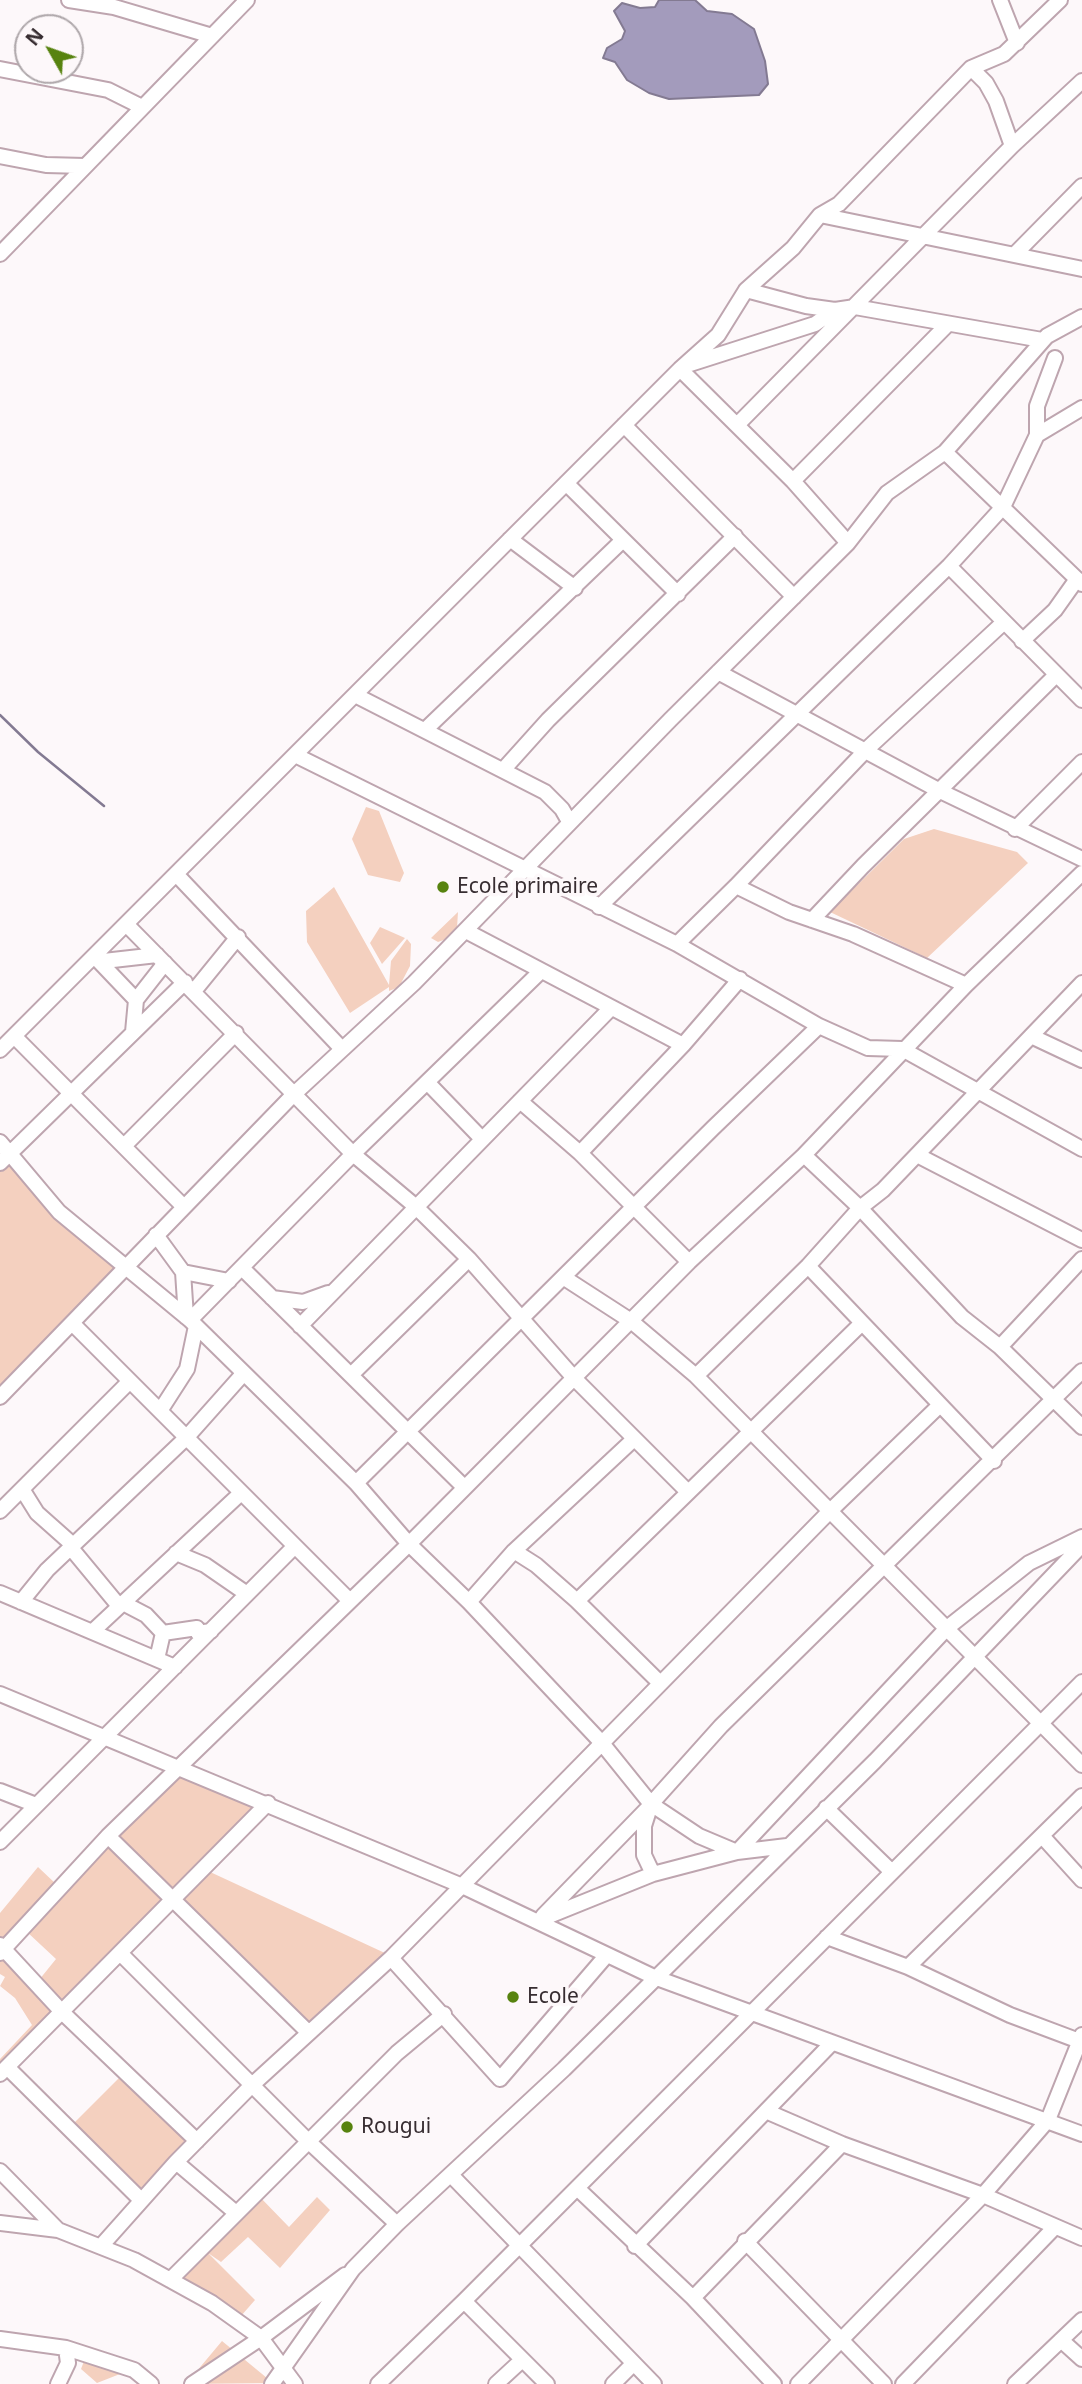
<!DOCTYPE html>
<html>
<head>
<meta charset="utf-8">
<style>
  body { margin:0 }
  #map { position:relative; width:1082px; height:2384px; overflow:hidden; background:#fdf8fa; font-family:"Noto Sans",sans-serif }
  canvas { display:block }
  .north { position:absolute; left:14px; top:14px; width:70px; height:70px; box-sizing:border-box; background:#fdf8fa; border:2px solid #aea7aa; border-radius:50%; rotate:310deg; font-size:19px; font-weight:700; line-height:28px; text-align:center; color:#372d31 }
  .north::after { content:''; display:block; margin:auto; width:24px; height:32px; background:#57830f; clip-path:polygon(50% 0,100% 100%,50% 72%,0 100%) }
</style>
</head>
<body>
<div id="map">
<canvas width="1082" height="2384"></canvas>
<div class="north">N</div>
</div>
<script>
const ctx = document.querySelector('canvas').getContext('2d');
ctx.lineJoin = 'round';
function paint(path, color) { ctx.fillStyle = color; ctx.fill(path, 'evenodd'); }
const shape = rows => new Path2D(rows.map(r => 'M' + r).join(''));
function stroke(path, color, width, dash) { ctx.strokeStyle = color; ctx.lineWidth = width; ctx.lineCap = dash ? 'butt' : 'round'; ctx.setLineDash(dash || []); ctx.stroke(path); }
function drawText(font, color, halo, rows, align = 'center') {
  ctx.font = font + ' "Noto Sans",sans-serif'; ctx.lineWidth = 7; ctx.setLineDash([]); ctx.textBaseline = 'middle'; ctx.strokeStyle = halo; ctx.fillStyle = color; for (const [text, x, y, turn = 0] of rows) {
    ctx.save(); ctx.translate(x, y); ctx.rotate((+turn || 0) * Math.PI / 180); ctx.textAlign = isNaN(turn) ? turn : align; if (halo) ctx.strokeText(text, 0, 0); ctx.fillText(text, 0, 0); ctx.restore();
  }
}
paint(shape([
  [366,807,379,811,404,873,400,882,368,875,352,839],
  [934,829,1017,852,1028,863,927,958,830,912,904,839],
  [334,887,389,985,391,961,407,939,411,944,410,966,399,987,389,991,389,987,350,1013,307,942,306,911],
  [458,912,457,928,449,938,438,942,431,938],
  [380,927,405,938,382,964,370,943],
  [10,1158,121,1266,0,1391,0,1168],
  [180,1776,260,1805,171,1896,114,1837],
  [108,1844,163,1902,61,2005,39,1980,56,1959,26,1931],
  [38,1867,56,1884,4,1944,0,1939,0,1913],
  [208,1871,387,1954,307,2026,178,1903],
  [4,1952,60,2013,0,2070,0,2059,32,2025,15,1998,0,1986,5,1977,0,1974,0,1956],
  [122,2075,191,2140,140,2195,71,2126],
  [257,2194,289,2227,317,2197,330,2210,280,2268,248,2237,221,2262,208,2253,255,2300,241,2316,172,2280],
  [222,2341,273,2383,186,2384],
  [86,2356,114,2365,120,2374,97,2383,81,2369]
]), '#f4d0bf');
const water = shape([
  [659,0,695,0,707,11,732,14,754,29,765,61,768,84,759,95,669,99,649,93,627,80,615,62,603,58,607,48,622,39,625,31,614,11,622,3,640,8,655,7,659,0]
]);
paint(water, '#a39bbc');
stroke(water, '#837a92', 2);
stroke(shape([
  [0,715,38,752,104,806]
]), '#837a92', 2.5);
const minor = shape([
  [69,0,114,7,212,36],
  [1000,0,1017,43],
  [971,68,986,83,996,101,1012,146],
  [0,69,108,90,142,107],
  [0,156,46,165,85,166],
  [820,215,1082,269],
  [0,254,247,0],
  [1015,254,1082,186],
  [746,290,806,306,835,310,855,307,1042,340],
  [690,364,815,324,835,310],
  [680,369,793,481,848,543],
  [624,425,794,597],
  [737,425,1012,146,1082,81],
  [1037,435,1082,408],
  [945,452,1082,584],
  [793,481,947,325],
  [566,483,678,594],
  [510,539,575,588],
  [949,566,1082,700],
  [1022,641,1055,610,1077,579],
  [718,672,940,791,1082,859],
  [355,695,545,792,562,809,570,823],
  [426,729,623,540],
  [295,755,677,944,819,1026,868,1048,902,1049,1082,1149],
  [503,770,548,720,735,536],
  [1015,829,1082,762],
  [176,874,342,1049],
  [736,886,789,912,853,934,966,985],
  [599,907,949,566,1003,507,1037,435,1037,406,1055,358],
  [812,920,863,866,1056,675],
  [126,924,353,1154,415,1206,469,1259,574,1378,688,1492],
  [466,931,683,1045],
  [677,944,736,886,867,749,1003,623],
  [94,956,104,961,157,955],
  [95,957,136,1000],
  [194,991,238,937],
  [133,1032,136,1000,165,963],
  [14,1036,184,1207],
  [1031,1036,1082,1060],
  [0,1050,680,369,718,335,746,290,793,248,820,215,839,204,971,68,1004,54,1060,0],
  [427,1082,482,1139],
  [520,1101,580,1153,689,1262],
  [0,1142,59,1212,190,1320,356,1483,409,1544,469,1602,601,1742,651,1804,699,1836,737,1852,947,1628,1029,1563,1082,1537],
  [124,1146,236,1033],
  [580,1153,683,1045,740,979],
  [804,1155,860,1208,962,1317,1000,1347,1082,1427],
  [917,1155,1082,1240],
  [0,1163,185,982],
  [156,1235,183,1272,186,1317],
  [808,1266,994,1461],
  [242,1268,464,1487],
  [183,1272,229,1281],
  [563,1277,631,1321,696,1376,1082,1765],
  [272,1298,303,1302,328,1293],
  [190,1320,353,1154,541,971],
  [73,1324,350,1601],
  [300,1326,611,1008],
  [1000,1347,1082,1259],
  [351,1375,469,1259],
  [696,1376,808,1266,860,1208,883,1190,1082,983],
  [0,1397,293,1095,414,983,670,720,848,543,887,493,945,452,1047,336,1082,317],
  [160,1411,187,1369,196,1326],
  [356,1483,713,1128,819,1026],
  [22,1489,37,1513,73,1545],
  [0,1511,130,1381],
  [71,1548,119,1606],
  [514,1551,536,1565,577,1601,660,1683],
  [176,1553,205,1565,247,1594],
  [0,1593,175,1667],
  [577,1601,862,1323],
  [21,1602,47,1570,186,1438,243,1374],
  [469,1602,514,1551,634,1439],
  [123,1603,146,1615,163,1633,157,1659],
  [93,1631,241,1493],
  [163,1633,197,1628,198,1633,211,1631],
  [0,1694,460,1885,654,1977,1082,2134],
  [0,1791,36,1805],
  [826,1808,892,1872],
  [108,1836,308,2032],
  [1043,1837,1082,1880],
  [0,1842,295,1546],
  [653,1874,737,1852,787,1846],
  [543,1916,648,1808],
  [539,1920,653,1874,644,1855,644,1826,651,1804,721,1726,1082,1371],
  [827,1937,908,1967,1010,2015,1082,2042],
  [0,1945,63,2013,197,2141],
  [0,1953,108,1836,409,1544,689,1262,804,1155,966,985,1082,873],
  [120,1953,309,2142,397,2224],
  [391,1958,500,2079,606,1956],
  [908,1967,1082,1796],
  [7,2067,141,2200],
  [0,2074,268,1803],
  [768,2112,842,2144,983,2195,1082,2238],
  [176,2162,236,2213],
  [0,2171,58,2230],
  [451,2175,654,2384],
  [577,2188,693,2298,774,2384],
  [0,2223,58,2230,134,2260,212,2303,261,2338,295,2384],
  [745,2241,884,2384],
  [102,2245,176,2162,252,2085,391,1958,829,1512,940,1405],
  [635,2246,831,2044],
  [170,2280,397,2053,444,2014],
  [693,2298,842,2144],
  [464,2301,547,2384],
  [0,2339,66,2348,134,2370,151,2384],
  [1061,2340,1082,2359],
  [58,2384,68,2363,66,2348],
  [192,2384,261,2338,345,2275],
  [272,2384,353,2269,397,2224,564,2069,875,1761,1082,1545],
  [378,2384,464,2301,1082,1682],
  [496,2384,522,2360],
  [613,2384,632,2365],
  [798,2384,983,2195,1048,2120,1082,2035],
  [903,2384,1055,2227],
  [1015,2384,1082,2320]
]);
stroke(minor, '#bea5af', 18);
stroke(minor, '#fff', 14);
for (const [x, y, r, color] of [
  [443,887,7,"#57830f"],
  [513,1997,7,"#57830f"],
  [347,2127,7,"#57830f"]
]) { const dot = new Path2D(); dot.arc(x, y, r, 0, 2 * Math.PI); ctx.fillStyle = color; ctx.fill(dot); stroke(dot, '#fdf8fa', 2.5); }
drawText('21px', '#372d31', '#fdf8fa', [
  ["Ecole primaire",457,887],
  ["Ecole",527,1997],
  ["Rougui",361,2127]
], 'left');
</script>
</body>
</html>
